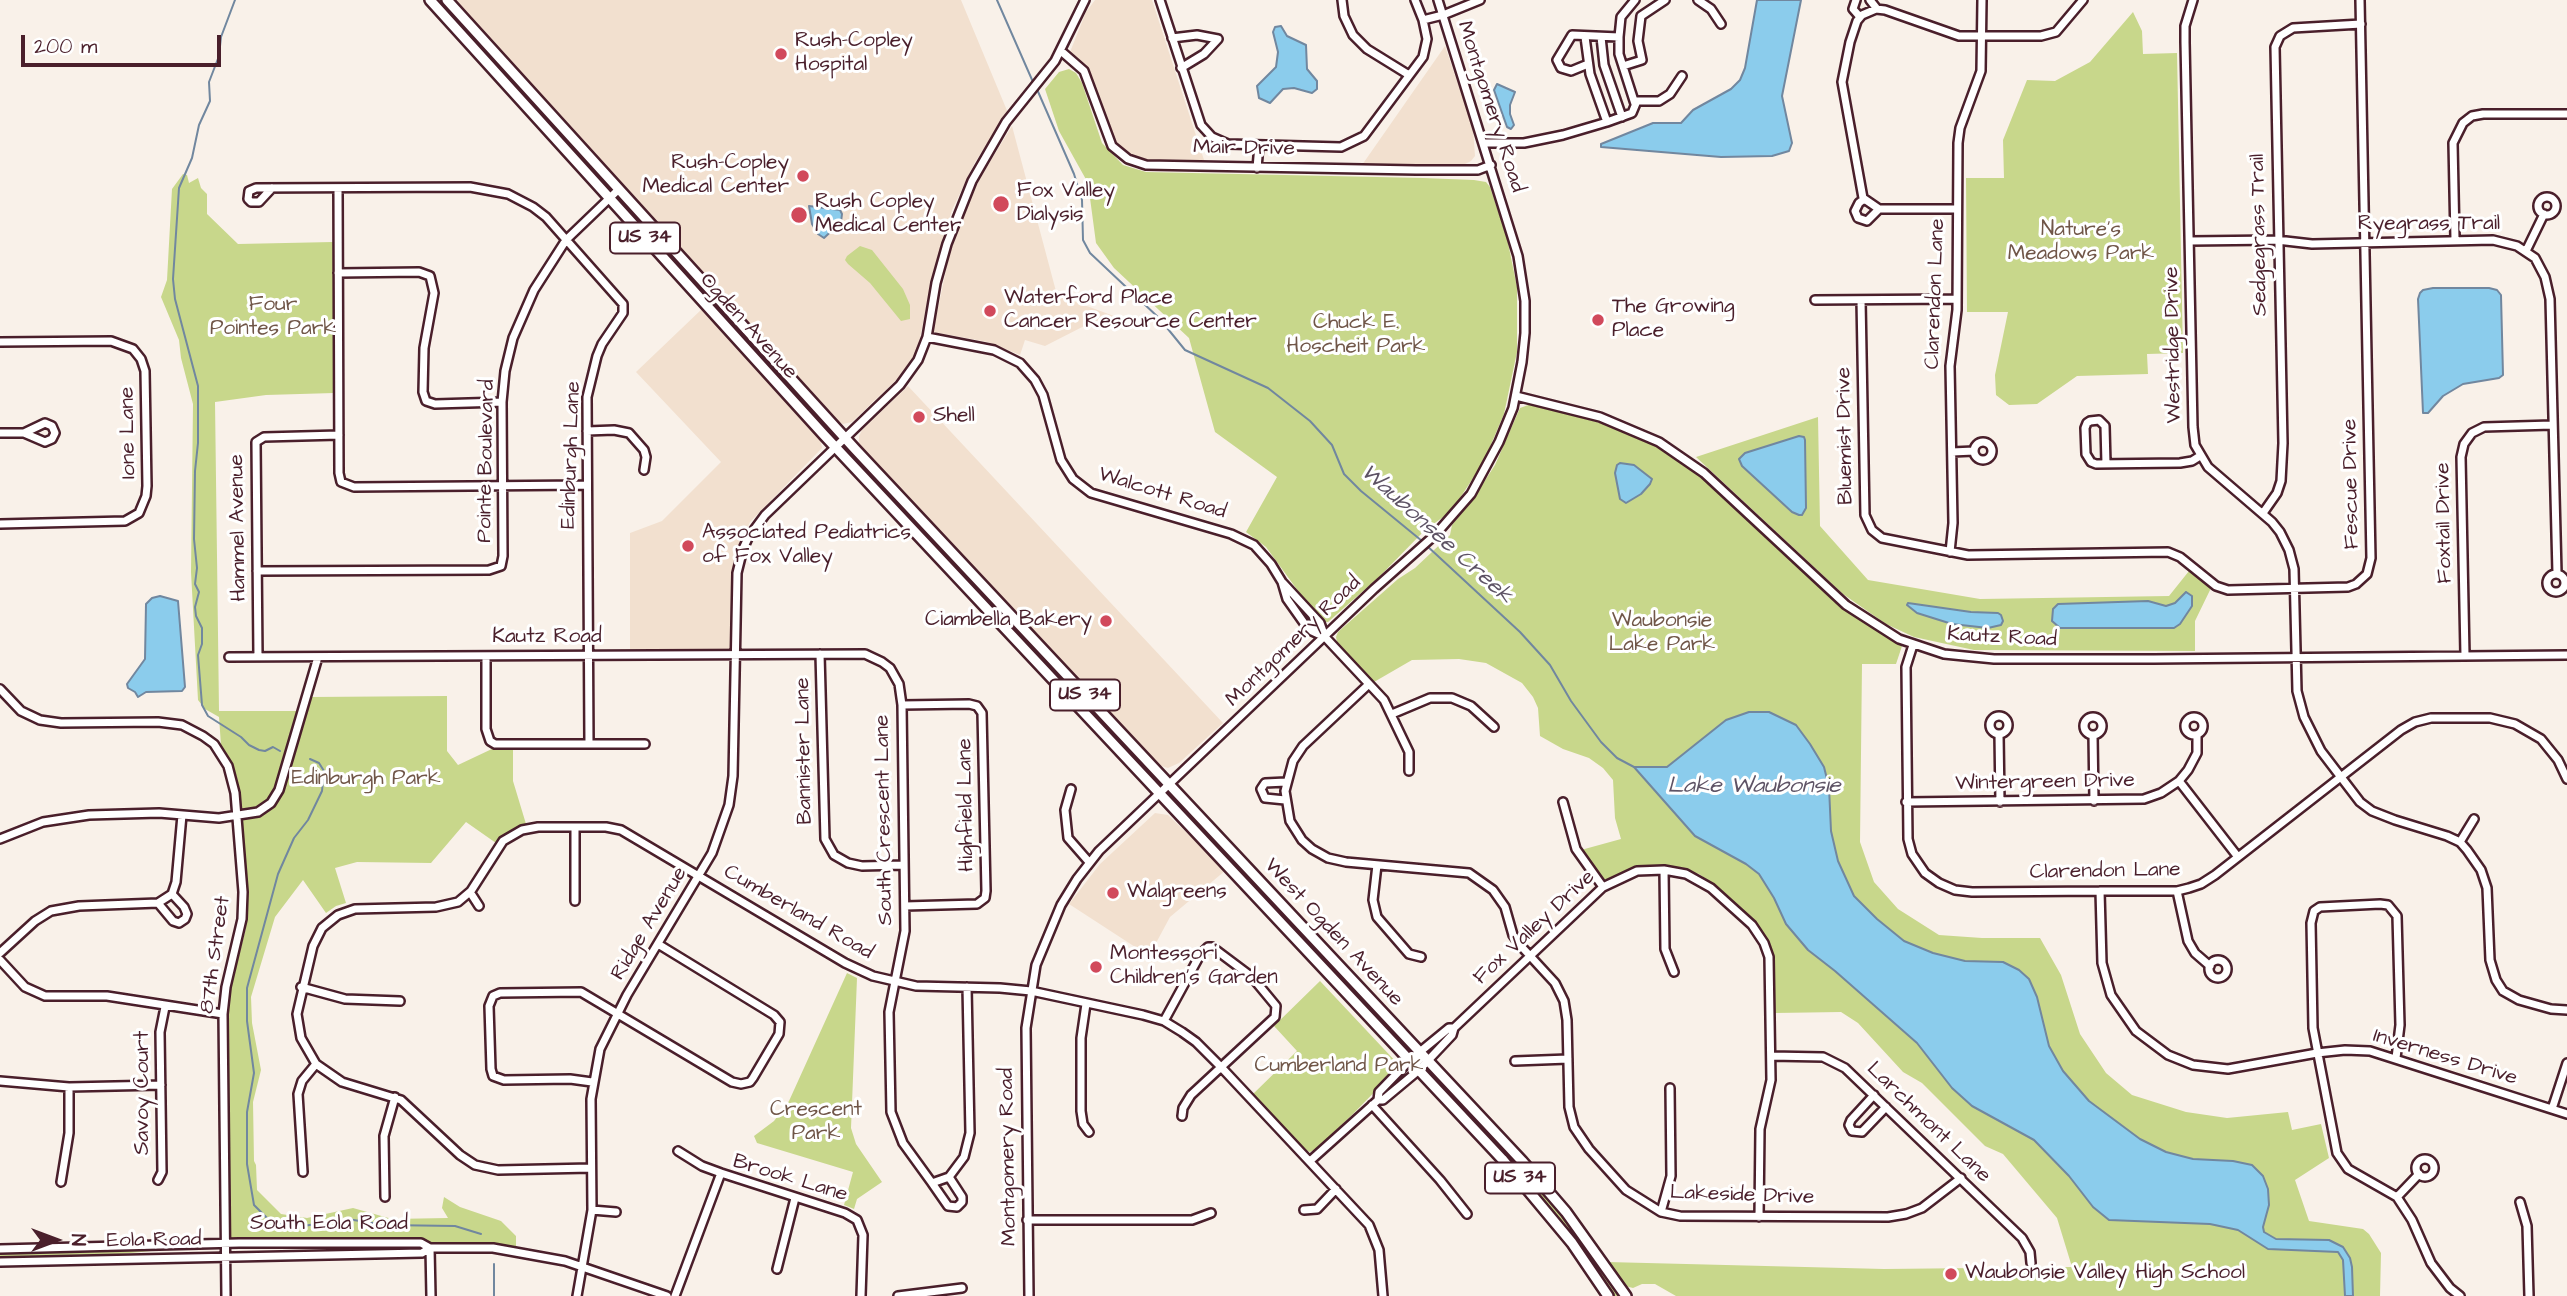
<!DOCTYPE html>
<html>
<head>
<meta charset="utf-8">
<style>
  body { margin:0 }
  #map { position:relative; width:2567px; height:1296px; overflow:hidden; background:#f9f1e9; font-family:"Architects Daughter",sans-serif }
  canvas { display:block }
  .north { position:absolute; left:21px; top:1205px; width:70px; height:70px; -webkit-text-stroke:5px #fff; paint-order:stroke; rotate:90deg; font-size:19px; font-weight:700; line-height:28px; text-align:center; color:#4a1f2b }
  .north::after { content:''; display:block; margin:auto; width:24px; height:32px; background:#4a1f2b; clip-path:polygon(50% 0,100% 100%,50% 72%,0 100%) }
  .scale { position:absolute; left:21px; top:35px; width:200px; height:32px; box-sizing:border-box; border:4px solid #4a1f2b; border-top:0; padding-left:9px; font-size:21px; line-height:24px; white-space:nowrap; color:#4a1f2b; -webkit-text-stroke:5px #fff; paint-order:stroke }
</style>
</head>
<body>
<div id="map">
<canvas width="2567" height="1296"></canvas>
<div class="north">N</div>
<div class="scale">200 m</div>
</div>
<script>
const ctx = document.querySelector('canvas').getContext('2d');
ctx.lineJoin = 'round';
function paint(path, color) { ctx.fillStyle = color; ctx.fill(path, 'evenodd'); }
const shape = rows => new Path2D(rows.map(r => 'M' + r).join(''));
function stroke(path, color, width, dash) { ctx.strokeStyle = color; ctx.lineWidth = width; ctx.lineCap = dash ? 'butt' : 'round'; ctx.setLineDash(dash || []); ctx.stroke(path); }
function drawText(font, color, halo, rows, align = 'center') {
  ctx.font = font + ' "Architects Daughter",sans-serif'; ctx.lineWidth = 6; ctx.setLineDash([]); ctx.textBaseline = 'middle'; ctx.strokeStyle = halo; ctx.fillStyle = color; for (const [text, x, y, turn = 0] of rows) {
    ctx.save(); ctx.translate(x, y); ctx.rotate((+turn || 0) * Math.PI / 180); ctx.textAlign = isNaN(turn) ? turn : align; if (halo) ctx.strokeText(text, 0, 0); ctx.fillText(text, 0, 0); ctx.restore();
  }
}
paint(shape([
  [453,0,961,0,1008,113,975,162,952,210,932,277,918,348,912,361,895,381,852,422,843,424,836,421,650,219,569,124,527,82],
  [1095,0,1152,0,1205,163,1150,163,1130,157,1109,139,1097,96,1090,81,1068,57,1086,12],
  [1445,46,1473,128,1475,156,1471,161,1461,166,1362,165],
  [1012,126,1057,295,1122,319,1094,321,1045,346,1025,340,1020,355,988,342,933,332,949,256,961,218,980,178],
  [703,308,820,437,822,448,750,522,737,551,732,579,731,650,630,649,630,533,662,521,721,462,636,372],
  [908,386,1223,723,1179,763,1168,768,1158,765,1150,757,859,448,859,436,862,430],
  [1155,813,1168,815,1226,870,1170,917,1149,956,1069,904,1100,864]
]), '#f2e0cf');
paint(shape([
  [2133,12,2142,31,2143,54,2177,53,2183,353,2147,354,2148,374,2077,376,2037,404,2009,405,1996,395,1995,375,2008,312,1967,312,1966,178,2004,178,2003,140,2027,80,2055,81,2090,62],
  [1069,69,1076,73,1082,83,1102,143,1123,165,1146,172,1423,178,1474,180,1486,182,1490,187,1507,238,1517,287,1517,352,1504,414,1483,463,1458,501,1446,515,1425,530,1379,577,1328,622,1324,622,1304,599,1266,547,1246,532,1277,477,1215,432,1189,338,1114,268,1096,243,1088,183,1059,131,1045,89,1059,72],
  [183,174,187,175,189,183,198,178,201,188,207,194,207,214,238,244,333,242,334,393,266,395,215,402,219,711,307,711,311,697,447,696,447,751,458,765,494,748,513,750,513,781,526,824,509,832,496,843,466,822,431,863,357,862,335,868,346,903,336,906,326,913,303,880,275,917,251,997,252,1023,261,1070,253,1102,254,1161,256,1165,257,1190,281,1214,307,1218,353,1208,392,1219,448,1218,442,1208,444,1197,460,1207,501,1221,516,1236,516,1246,231,1242,227,1012,232,983,246,928,248,892,237,777,221,745,219,717,205,709,198,700,191,572,193,404,181,358,179,340,161,297,167,280,172,189],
  [860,246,872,250,903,289,910,305,910,319,901,321,870,283,848,264,845,260,847,256],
  [665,253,717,306,799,396,753,351],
  [1531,404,1615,427,1647,441,1677,458,1715,488,1841,607,1902,646,1896,664,1862,664,1860,842,1874,882,1898,909,1939,935,1982,938,2040,938,2061,975,2080,1034,2106,1073,2132,1095,2186,1112,2227,1118,2288,1112,2292,1130,2321,1124,2329,1158,2295,1180,2309,1221,2363,1229,2369,1234,2381,1253,2380,1296,1676,1296,1655,1284,1642,1284,1633,1288,1625,1286,1607,1262,1884,1269,2072,1267,2057,1218,2003,1154,1985,1146,1922,1083,1903,1072,1858,1023,1841,1012,1775,1013,1775,966,1771,947,1761,929,1721,890,1699,874,1663,865,1636,866,1608,879,1602,879,1581,850,1621,839,1615,818,1613,780,1603,768,1589,758,1563,749,1540,736,1538,708,1533,697,1522,683,1486,663,1459,659,1412,660,1374,682,1337,642,1336,637,1338,632,1398,579,1415,568,1450,535,1452,525,1475,496,1495,465,1520,408],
  [1818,417,1820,526,1868,580,1980,599,2169,596,2189,571,2211,588,2195,621,2195,651,1974,650,1914,637,1886,624,1843,594,1696,457],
  [1002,612,1064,679,1062,682,998,616],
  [1262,891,1276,905,1346,980,1344,981,1328,965,1259,893],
  [847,973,857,978,851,1128,856,1144,882,1182,857,1199,854,1209,844,1205,853,1172,757,1143,754,1136,774,1121,789,1101],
  [1320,981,1398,1064,1391,1075,1353,1114,1316,1149,1310,1152,1305,1150,1252,1095,1297,1051,1274,1026],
  [1494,1138,1509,1152,1568,1223,1621,1296,1615,1296,1573,1235,1492,1140],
  [172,1249,110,1255,0,1258,0,1253]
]), '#c8d78b');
const water = shape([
  [1757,0,1801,0,1782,96,1792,143,1789,151,1772,156,1721,157,1601,147,1601,144,1653,123,1681,123,1693,110,1731,89,1740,80,1745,68,1757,0],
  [1281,26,1287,36,1306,45,1307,69,1317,81,1317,89,1312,93,1294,88,1283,89,1270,103,1259,98,1257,86,1276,67,1278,52,1273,32,1275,27,1281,26],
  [1497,84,1515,92,1510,105,1510,114,1514,125,1511,129,1507,127,1494,90,1497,84],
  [809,206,840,210,842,214,841,222,824,238,818,234,812,224,809,206],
  [2489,288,2497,290,2501,295,2503,375,2499,378,2463,384,2443,396,2428,413,2423,413,2418,299,2420,293,2423,290,2433,288,2489,288],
  [1799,436,1804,437,1805,440,1806,508,1802,515,1799,515,1792,512,1742,466,1739,459,1745,453,1799,436],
  [1620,463,1634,465,1652,479,1650,484,1641,494,1626,503,1620,499,1615,473,1617,465,1620,463],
  [2186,592,2192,596,2192,606,2180,624,2174,628,2060,628,2052,621,2053,609,2058,604,2148,601,2166,606,2175,603,2186,592],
  [160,596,178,601,185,687,182,691,146,692,138,697,135,692,128,688,127,684,145,659,146,604,152,598,160,596],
  [1908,603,1971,612,1998,613,2001,615,2003,621,2001,625,1988,628,1952,624,1917,613,1907,605,1908,603],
  [1749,712,1769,712,1796,725,1810,744,1824,767,1829,787,1831,831,1838,861,1854,896,1877,919,1904,941,1933,953,1965,961,2003,962,2019,970,2029,979,2037,997,2049,1046,2063,1071,2089,1101,2140,1139,2166,1152,2193,1159,2233,1161,2252,1165,2263,1176,2268,1189,2269,1205,2263,1227,2264,1232,2276,1239,2329,1240,2343,1247,2350,1258,2352,1267,2353,1296,2345,1296,2343,1260,2338,1252,2268,1249,2238,1230,2210,1224,2109,1220,2093,1207,2069,1176,2034,1140,1972,1106,1952,1088,1917,1043,1835,971,1808,950,1786,924,1774,898,1759,874,1746,864,1695,836,1634,767,1667,767,1726,720,1749,712]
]);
paint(water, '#8bccec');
stroke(water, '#71879f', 2);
stroke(shape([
  [235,0,221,37,219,56,209,82,210,101,199,125,192,158,179,188,173,279,175,299,198,386,198,443,195,471,194,539,197,568,195,584,199,592,195,607,196,616,202,628,202,644,198,655,202,705,208,716,241,737,249,745,259,750,265,751,273,747,280,751],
  [997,0,1033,82],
  [1036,87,1074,174,1082,200,1083,240,1090,253,1159,318,1185,350,1268,388,1310,421,1332,445,1344,474,1361,491,1422,541],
  [1426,545,1520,632,1550,665,1571,701,1601,742,1617,758,1634,767],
  [310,759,319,763,324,771,322,791,308,820,294,838,278,874,247,988,247,1021,254,1073,247,1112,247,1164,254,1205,269,1220,291,1228,347,1219,386,1225,455,1226,481,1234],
  [494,1296,494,1264]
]), '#71879f', 2);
const minor = shape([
  [1160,0,1201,125,1212,137,1228,144,1341,147,1364,136,1423,57,1427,39,1423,20],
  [1342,0,1344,16,1353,35,1367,49,1409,75],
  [1415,0,1423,20,1443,15,1480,0],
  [1635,0,1621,17,1619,37,1619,54,1635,104],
  [1698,0,1711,9,1721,24],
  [1856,0,1853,9,1860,17],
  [1870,0,1877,9],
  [2193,0,2185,26,2185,42,2193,427,2195,445,2208,467,2272,522,2280,532,2289,550,2294,569,2297,691,2304,717,2321,751,2360,802,2372,811,2395,820,2447,836,2460,842,2467,850,2481,870,2487,888,2490,960,2496,980,2503,991,2519,1000,2551,1009,2567,1010],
  [1585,37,1590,74,1607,122],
  [1601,37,1604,65,1622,117],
  [1172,38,1197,35,1218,39,1204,54,1181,68],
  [1061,51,1084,71,1112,146,1128,159,1146,165,1416,170,1478,170,1491,165],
  [1588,64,1571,71,1561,68,1557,60,1572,35,1619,37],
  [1623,66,1642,60,1638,41,1641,16,1665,0],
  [1484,143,1524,143,1563,135,1607,122,1632,113,1637,101,1659,101,1670,94,1682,76],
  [1257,168,1259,145],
  [272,188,259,202,251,202,248,199,249,191,256,188,470,187,508,194,533,207,546,217,623,304,623,313,602,344,597,356,587,397,589,744],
  [338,188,339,473,341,482,354,487,586,485],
  '2538 206a9 9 0 1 1 18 0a9 9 0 1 1-18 0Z',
  [1864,199,1859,203,1855,211,1858,218,1867,221,1879,209],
  [1957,209,1879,209,1863,198,1842,82,1850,42,1857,21,1862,15,1876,9,1885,10,1959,36,2041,36,2056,32,2083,0],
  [2455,239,2453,143,2463,123,2472,116,2483,114,2567,114],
  [2190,241,2277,240,2312,244,2493,240,2517,246,2535,258,2545,277,2550,299,2557,573],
  [2526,251,2544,214],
  [338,273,419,272,430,276,434,293,424,348,423,392,426,401,435,404,502,402],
  [1815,300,1957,299],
  [1861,300,1865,515,1872,530,1882,538,1968,555,2168,552,2180,557,2216,586,2228,590,2348,587,2356,584,2367,574,2371,558,2360,0],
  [927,337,994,350,1020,363,1035,380,1043,395,1061,460,1073,479,1091,493,1231,534,1254,545,1271,564,1282,582,1287,599,1304,623,1312,631,1325,637,1384,700,1409,752,1409,771],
  [0,342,111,341,133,349,141,359,145,371,147,486,146,496,139,513,125,521,0,524],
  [1516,396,1600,417,1659,442,1704,473,1846,605,1899,639,1944,654,1994,659,2154,659,2567,655],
  [587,431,614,430,629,433,644,450,646,457,644,470],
  [0,433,24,433,45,442,52,439,55,433,52,426,45,423,24,433],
  '1974 451a9 9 0 1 1 18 0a9 9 0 1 1-18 0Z',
  [1952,452,1974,451],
  [2106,464,2105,426,2099,420,2090,421,2087,423,2085,428,2086,454,2091,462,2096,464,2180,463,2192,461,2200,456],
  [2263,513,2277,493,2281,481,2283,443,2275,47,2280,36,2293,28,2361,24],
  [1950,552,1953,523,1950,366,1957,310,1958,143,1960,128,1981,71,1982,0],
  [257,571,489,570,501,566,503,556,502,402,505,371,513,338,534,290,566,240,618,190],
  '2547 583a9 9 0 1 1 18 0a9 9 0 1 1-18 0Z',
  [1283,583,1320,623,1325,637],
  [1913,645,1906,667,1908,839,1912,854,1925,873,1939,883,1955,890,1972,892,2100,891,2177,891,2189,888,2201,884,2215,875,2401,730,2415,722,2431,718,2490,718,2515,724,2541,739,2558,760,2567,779],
  [820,654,825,839,834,855,848,863,862,866,904,865],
  [2465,655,2461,457,2464,444,2472,433,2484,427,2552,425],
  [486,656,486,729,490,741,495,744,645,744],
  [229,657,865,654,882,662,890,668,899,684,902,705,905,931,889,1012,891,1112,903,1143,932,1183,949,1177],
  [258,657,256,442,264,437,339,435],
  [1369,684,1303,746,1293,761,1285,791,1290,821,1302,840,1312,849,1328,858,1346,862,1469,873,1493,890,1505,907,1513,935,1520,945,1555,983,1564,1001,1567,1020,1569,1107,1574,1127,1589,1149,1626,1190,1661,1212,1680,1216,1888,1217,1906,1214,1922,1208,1961,1178],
  [0,689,21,711,40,720,61,723,158,722,182,725,203,736,214,744,228,766,235,793,243,892,242,919,226,987,223,1014,226,1296],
  [902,705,969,704,977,706,982,713,986,891,985,898,977,904,905,906],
  [1392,714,1430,698,1452,698,1471,706,1494,727],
  '1990 725a9 9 0 1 1 18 0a9 9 0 1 1-18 0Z',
  '2185 726a9 9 0 1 1 18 0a9 9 0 1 1-18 0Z',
  '2084 726a9 9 0 1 1 18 0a9 9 0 1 1-18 0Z',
  [1999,734,2000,802],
  [2093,735,2094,801],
  [2179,781,2238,857],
  [1071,789,1065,810,1068,838,1089,862],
  [1285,800,1265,798,1261,789,1265,783,1286,782],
  [1563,802,1576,849,1603,887],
  [1906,802,2144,799,2161,793,2179,781,2188,770,2197,753,2197,735],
  [0,839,43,822,89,815,159,813,219,818,258,812,271,803,279,790,318,657],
  [2460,842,2474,819],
  [1377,865,1373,900,1377,917,1409,954,1421,957],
  [1664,870,1665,949,1674,972],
  [2100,891,2102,963,2111,995,2136,1031,2168,1055,2193,1065,2228,1069,2317,1053,2345,1050,2370,1051,2567,1114],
  [2177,891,2188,941,2195,953,2210,966],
  [470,892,479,906],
  [575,901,575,827],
  [158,903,173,921,179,923,185,919,187,914,184,907,172,894],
  [0,953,35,921,51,911,79,906,158,903,172,894,176,882,182,815],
  '2209 969a9 9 0 1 1 18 0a9 9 0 1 1-18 0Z',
  [0,960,25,987,45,996,107,996,223,1014],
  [301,987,345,999,400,1001],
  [1086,1004,1081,1038,1081,1111,1083,1124,1089,1132],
  [1164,1021,1200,955,1208,947,1212,947,1252,977,1276,1006,1275,1017,1191,1095,1183,1108,1182,1116],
  [1771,1056,1823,1057,1845,1068,2022,1238,2030,1252,2031,1263],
  [2396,1058,2400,1025,2397,916,2388,905,2380,904,2320,907,2314,911,2311,923,2313,1028,2337,1153,2348,1169,2397,1197,2412,1220,2431,1263,2450,1288,2460,1296],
  [1515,1061,1568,1059],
  [0,1081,69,1087,161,1085],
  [592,1082,570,1079,504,1080,493,1076,491,1069,489,1006,493,996,500,993,581,992,732,1082,741,1084,750,1082,753,1078,779,1034,780,1022,774,1015,658,944],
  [1874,1095,1851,1120,1849,1125,1852,1131,1862,1132,1886,1107],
  [1378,1100,1379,1092,1410,1060,1449,1028,1454,1028,1603,887,1637,871,1664,870,1686,874,1711,888,1752,925,1764,943,1769,957,1771,1080,1760,1129,1759,1217],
  [1372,1105,1440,1180,1467,1214],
  [2552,1109,2567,1063],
  [678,1151,702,1166,721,1173,845,1213,857,1220,863,1235,861,1296],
  '2416 1168a9 9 0 1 1 18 0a9 9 0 1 1-18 0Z',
  [1310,1161,1378,1100,1383,1100,1419,1070,1452,1035,1454,1028],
  [591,1168,498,1170,475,1165,460,1155,401,1100,342,1082,316,1064,301,1038,297,1014,313,946,322,928,338,915,355,909,436,907,458,902,471,891,503,841,522,830,538,827,606,827,621,830,845,963,873,976,916,986,1000,988,1031,991,1143,1015,1164,1021,1182,1032,1196,1042,1221,1067,1369,1225,1379,1250,1383,1296],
  [303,1172,298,1094,302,1081,316,1064],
  [949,1177,964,1157,970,1133,967,987],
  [158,1180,162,1172,160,1032,165,1007],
  [61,1182,69,1133,69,1087],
  [932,1183,948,1206,957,1207,962,1202,962,1197,949,1177],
  [385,1197,384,1136,395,1097],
  [2397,1197,2419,1174],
  [2520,1202,2527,1226,2529,1296],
  [592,1210,616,1212],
  [1304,1210,1317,1209,1336,1189],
  [1661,1212,1671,1176,1670,1088],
  [1027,1220,1192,1220,1211,1213],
  [430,1248,431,1296],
  [0,1249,239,1243,421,1243,430,1248],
  [0,1262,422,1253,430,1248,493,1248,565,1261,667,1296],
  [777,1269,795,1198],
  [577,1296,592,1210,591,1099,600,1049,627,995,712,853,729,805,733,776,737,573,743,549,748,538,765,515,900,385,918,360,927,337,936,283,947,244,972,181,1006,122,1055,61,1085,0],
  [675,1296,721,1173],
  [898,1296,962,1288],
  [1029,1296,1026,1028,1036,965,1061,905,1077,879,1099,851,1374,589,1436,534,1471,494,1499,442,1513,408,1522,362,1525,333,1525,301,1518,256,1438,0]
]);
const major = shape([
  [430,0,824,435,1502,1159,1572,1243,1608,1296],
  [447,0,855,449,1522,1161,1566,1212,1626,1296]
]);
stroke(minor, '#4a1f2b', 12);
stroke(major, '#4a1f2b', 14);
stroke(minor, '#fff', 7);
stroke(major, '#fff', 9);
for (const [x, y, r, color] of [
  [781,54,7,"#d1495b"],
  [803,176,7,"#d1495b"],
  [1001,204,9,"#d1495b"],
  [799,215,9,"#d1495b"],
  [990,311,7,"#d1495b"],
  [1598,320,7,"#d1495b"],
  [919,417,7,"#d1495b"],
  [688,546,7,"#d1495b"],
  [1106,621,7,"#d1495b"],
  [1113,893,7,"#d1495b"],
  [1096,967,7,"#d1495b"],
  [1951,1274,7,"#d1495b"]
]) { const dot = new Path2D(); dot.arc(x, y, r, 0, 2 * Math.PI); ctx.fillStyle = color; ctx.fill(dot); stroke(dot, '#fff', 2.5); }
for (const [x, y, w] of [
  [645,238,70],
  [1085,695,70],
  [1520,1178,70]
]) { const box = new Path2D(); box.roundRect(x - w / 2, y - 15.5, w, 31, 5); ctx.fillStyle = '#fff'; ctx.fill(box); stroke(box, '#4a1f2b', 2); }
drawText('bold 19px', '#4a1f2b', null, [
  ["US 34",645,238],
  ["US 34",1085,695],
  ["US 34",1520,1178]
]);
drawText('21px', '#4a1f2b', '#fff', [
  ["Rush-Copley",795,42],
  ["Hospital",795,66],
  ["Rush-Copley",789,164,"right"],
  ["Medical Center",789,188,"right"],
  ["Fox Valley",1017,192],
  ["Dialysis",1017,216],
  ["Rush Copley",815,203],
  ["Medical Center",815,227],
  ["Waterford Place",1004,299],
  ["Cancer Resource Center",1004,323],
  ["The Growing",1612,308],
  ["Place",1612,332],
  ["Shell",933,417],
  ["Associated Pediatrics",702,534],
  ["of Fox Valley",702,558],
  ["Ciambella Bakery",1092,621,"right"],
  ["Walgreens",1127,893],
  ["Montessori",1110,955],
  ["Children's Garden",1110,979],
  ["Waubonsie Valley High School",1965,1274]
], 'left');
drawText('21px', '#4a1f2b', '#fff', [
  ["Montgomery Road",1490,107,72],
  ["Mair Drive",1244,149,1],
  ["Ryegrass Trail",2429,225],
  ["Sedgegrass Trail",2260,235,-91],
  ["Clarendon Lane",1936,294,-88],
  ["Ogden Avenue",748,327,48],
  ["Westridge Drive",2174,345,-91],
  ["Ione Lane",129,433,-91],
  ["Bluemist Drive",1846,436,-91],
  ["Edinburgh Lane",572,455,-88],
  ["Pointe Boulevard",487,461,-89],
  ["Fescue Drive",2352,484,-91],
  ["Walcott Road",1162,494,17],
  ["Foxtail Drive",2445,523,-91],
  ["Hammel Avenue",239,528,-91],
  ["Kautz Road",547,638],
  ["Kautz Road",2002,638,3],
  ["Montgomery Road",1294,642,-44],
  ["Bannister Lane",805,751,-91],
  ["Wintergreen Drive",2045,783,-1],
  ["Highfield Lane",967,805,-91],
  ["South Crescent Lane",885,820,-91],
  ["Clarendon Lane",2105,872,-1],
  ["Cumberland Road",798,913,30],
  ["Ridge Avenue",650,924,-59],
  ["Fox Valley Drive",1535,928,-43],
  ["West Ogden Avenue",1333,933,47],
  ["87th Street",216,955,-82],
  ["Inverness Drive",2445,1058,17],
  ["Savoy Court",144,1093,-90],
  ["Larchmont Lane",1928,1123,44],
  ["Montgomery Road",1009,1157,-91],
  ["Brook Lane",790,1179,17],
  ["Lakeside Drive",1742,1196,2],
  ["South Eola Road",329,1225],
  ["Eola Road",154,1241,-1]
]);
drawText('21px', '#705648', '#fff', [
  ["Nature's",2081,231],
  ["Meadows Park",2081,255],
  ["Four",273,306],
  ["Pointes Park",273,330],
  ["Chuck E.",1356,324],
  ["Hoscheit Park",1356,348],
  ["Waubonsie",1662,622],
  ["Lake Park",1662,646],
  ["Edinburgh Park",366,780],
  ["Cumberland Park",1339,1067],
  ["Crescent",816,1111],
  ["Park",816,1135]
]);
drawText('italic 23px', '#5e5365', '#fff', [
  ["Waubonsee Creek",1436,535,42],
  ["Lake Waubonsie",1754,787]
]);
</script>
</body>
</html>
